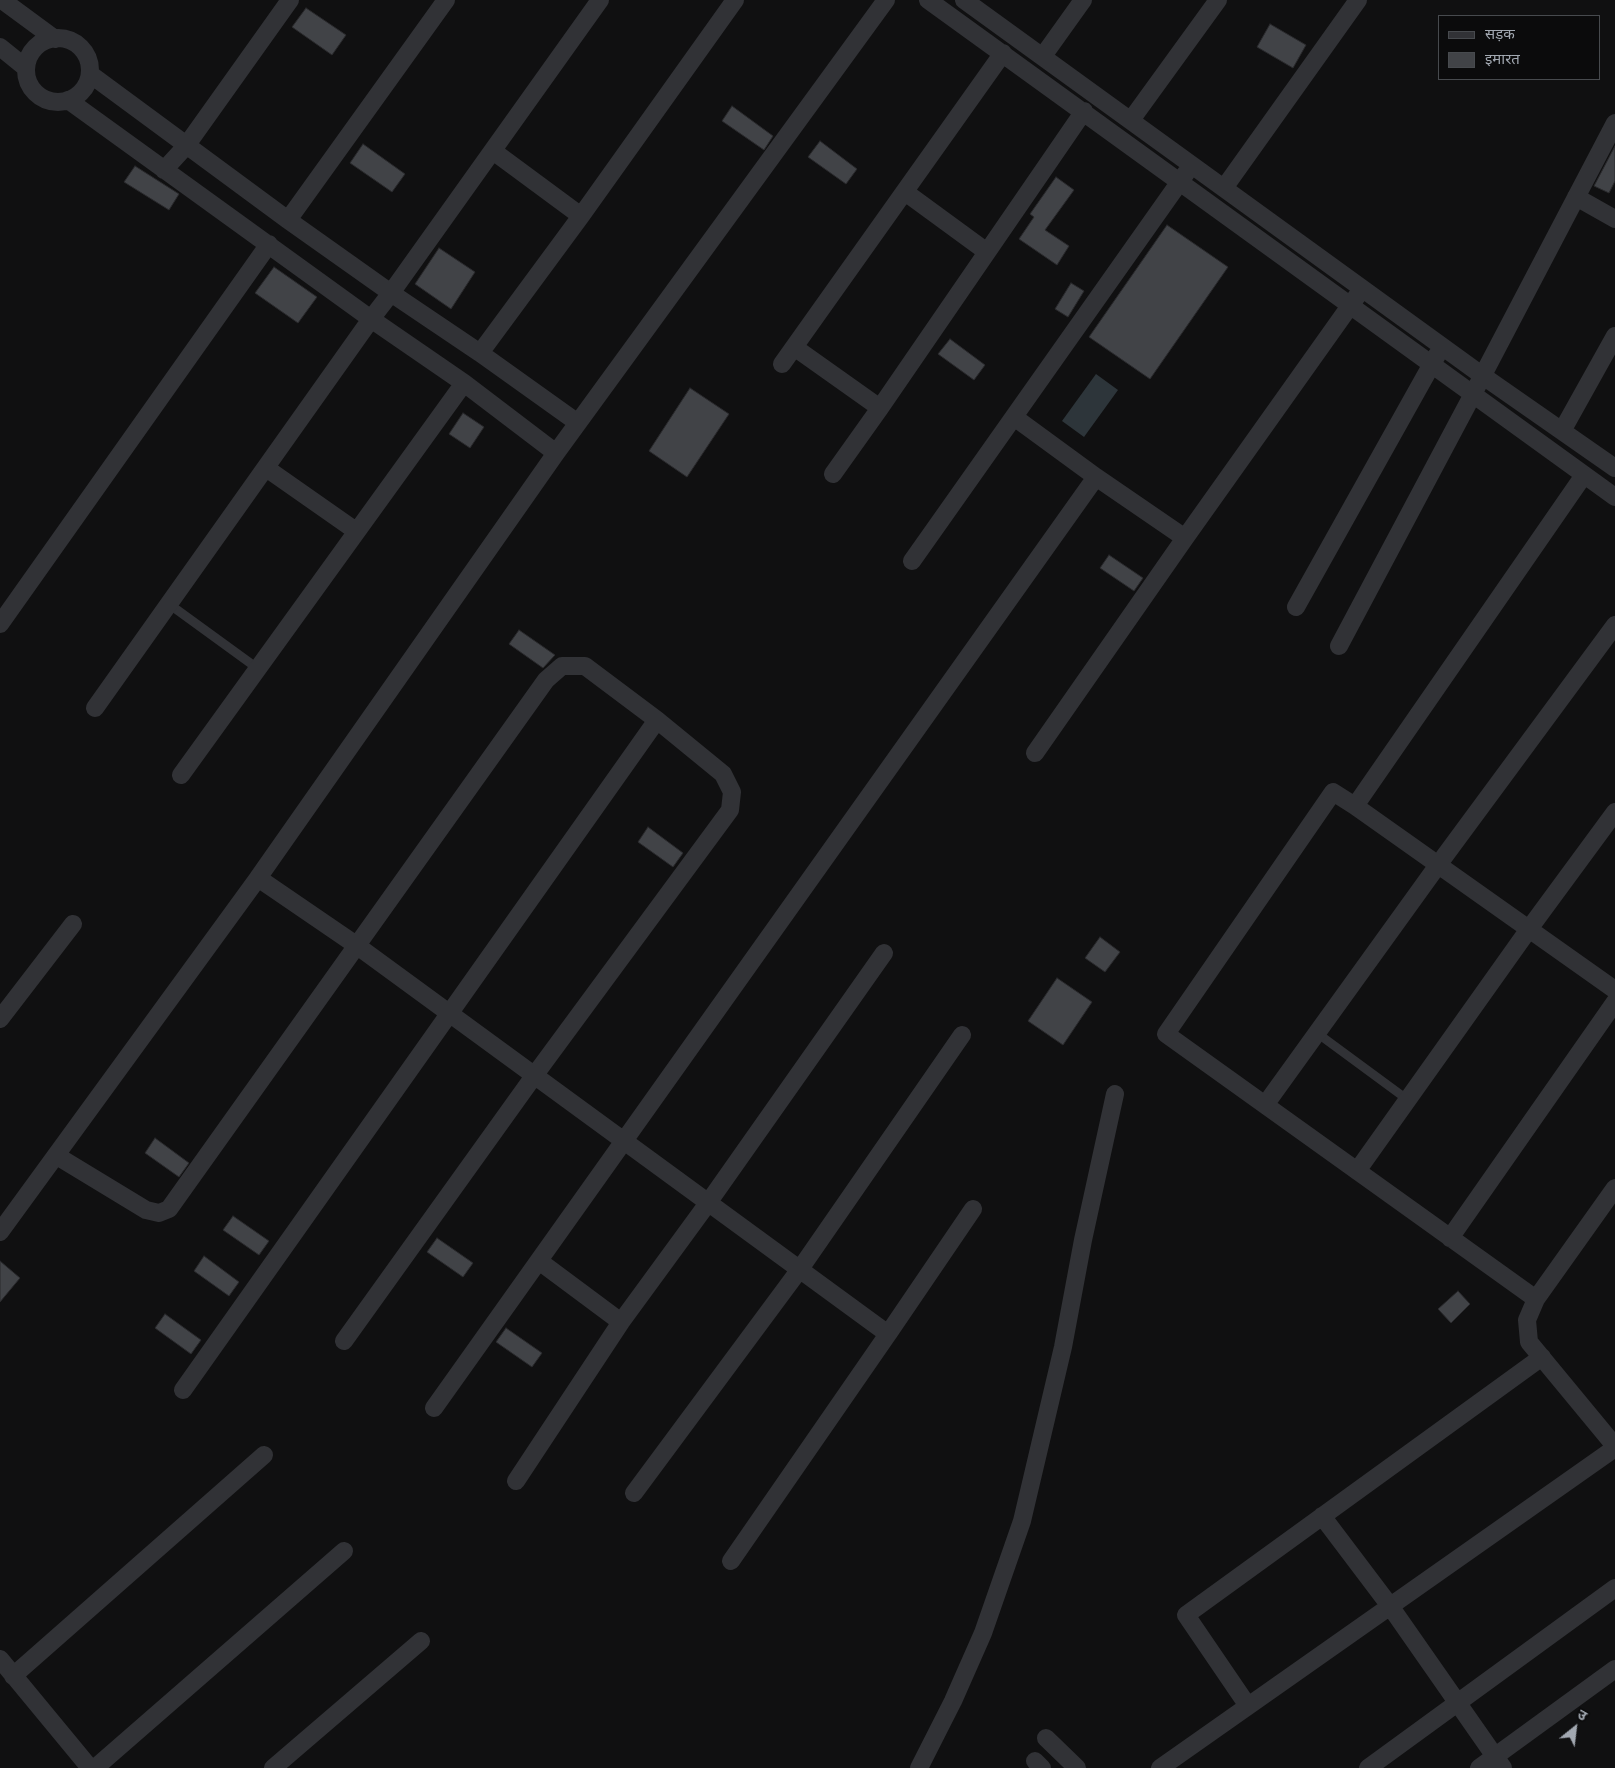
<!DOCTYPE html>
<html>
<head>
<meta charset="utf-8">
<style>
  body { margin:0 }
  #map { position:relative; width:1615px; height:1768px; overflow:hidden; background:#101011; font-family:"Work Sans","Noto Sans Devanagari",sans-serif }
  canvas { display:block }
  .legend { position:absolute; left:1438px; top:15px; width:162px; height:65px; box-sizing:border-box; background:#0b0b0c; border:1px solid #474a4e; margin:0; padding:6px 9px; list-style:none; font-size:15px; color:#a2a8b1 }
  .legend li { display:flex; align-items:center; gap:10px; height:25px }
  .legend b { width:25px; border:1px solid #474a4e }
  .north { position:absolute; left:1550px; top:1703px; width:50px; height:50px; -webkit-text-stroke:4px #0b0b0c; paint-order:stroke; rotate:29deg; font-size:14px; font-weight:700; line-height:20px; text-align:center; color:#a2a8b1 }
  .north::after { content:''; display:block; margin:auto; width:18px; height:22px; background:#a2a8b1; clip-path:polygon(50% 0,100% 100%,50% 72%,0 100%) }
</style>
</head>
<body>
<div id="map">
<canvas width="1615" height="1768"></canvas>
<ul class="legend">
<li><b style="height:6px;background:#313236"></b>सड़क</li>
<li><b style="height:14px;background:#414347"></b>इमारत</li>
</ul>
<div class="north">उ</div>
</div>
<script>
const ctx = document.querySelector('canvas').getContext('2d');
ctx.lineJoin = 'round';
function paint(path, color) { ctx.fillStyle = color; ctx.fill(path, 'evenodd'); }
const shape = rows => new Path2D(rows.map(r => 'M' + r).join(''));
function stroke(path, color, width, dash) { ctx.strokeStyle = color; ctx.lineWidth = width; ctx.lineCap = dash ? 'butt' : 'round'; ctx.setLineDash(dash || []); ctx.stroke(path); }
paint(shape([
  [1096,374,1118,390,1084,437,1062,421]
]), '#2d353a');
const building = shape([
  [306,8,346,35,332,55,292,27,306,8],
  [1270,24,1306,45,1293,68,1257,47,1270,24],
  [732,106,773,136,764,150,722,121,732,106],
  [820,141,857,169,846,184,808,157,820,141],
  [363,144,405,174,392,192,350,163,363,144],
  [1615,146,1615,181,1609,193,1594,186,1615,146],
  [135,166,179,194,169,210,124,182,135,166],
  [1056,177,1074,190,1045,230,1069,246,1057,265,1019,239,1034,217,1030,214,1056,177],
  [1167,225,1228,267,1150,379,1089,337,1167,225],
  [439,248,475,272,451,309,415,284,439,248],
  [274,267,317,297,298,323,255,293,274,267],
  [1071,283,1084,291,1068,317,1055,309,1071,283],
  [950,339,985,365,974,380,938,354,950,339],
  [690,388,729,414,687,477,649,451,690,388],
  [463,413,484,427,470,448,449,434,463,413],
  [1109,555,1143,578,1134,591,1100,568,1109,555],
  [519,630,555,655,543,668,509,644,519,630],
  [648,827,683,853,673,867,638,842,648,827],
  [1100,937,1120,952,1105,972,1085,958,1100,937],
  [1057,978,1092,1002,1063,1045,1028,1021,1057,978],
  [155,1138,189,1163,179,1177,145,1153,155,1138],
  [233,1216,269,1241,259,1255,223,1230,233,1216],
  [437,1238,473,1263,463,1277,427,1252,437,1238],
  [204,1256,239,1282,229,1296,194,1271,204,1256],
  [0,1261,20,1278,0,1302,0,1261],
  [1458,1291,1470,1304,1451,1323,1438,1309,1458,1291],
  [165,1314,201,1340,191,1354,155,1328,165,1314],
  [506,1328,542,1353,532,1367,496,1342,506,1328]
]);
paint(building, '#414347');
stroke(building, '#2a2a2d', 1);
stroke(shape([
  [169,604,257,668],
  [1317,1033,1408,1100]
]), '#313236', 9);
stroke(shape([
  [2,0,55,39],
  [928,0,1615,497],
  [964,0,1483,376,1615,468],
  '26 70a32 32 0 1 1 64 0a32 32 0 1 1-64 0Z',
  [0,47,26,68],
  [1043,56,1083,0],
  [90,74,288,220,391,293,480,353,578,423],
  [68,100,371,319,464,383,556,453],
  [1131,120,1218,0],
  [493,151,581,216],
  [164,170,186,146,290,0],
  [1224,188,1358,0],
  [905,192,987,252],
  [1576,197,1615,219],
  [288,220,446,0],
  [794,347,880,408],
  [480,353,581,216,735,0],
  [782,364,1003,53],
  [1014,417,1096,477,1185,538],
  [1562,431,1615,336],
  [266,468,356,531],
  [833,474,880,408,1084,111],
  [1584,475,1355,806,1333,792,1166,1034,1536,1299,1615,1188],
  [912,561,1186,173],
  [1296,607,1437,355],
  [0,624,269,244],
  [1339,646,1473,394,1615,123],
  [95,708,371,319,391,293,600,0],
  [1035,753,1185,538,1357,296],
  [181,775,464,383],
  [1355,806,1615,990],
  [258,878,556,453,886,0],
  [0,1019,73,924],
  [1265,1105,1438,865,1615,625],
  [57,1156,146,1210,159,1213,169,1209,546,680,562,666,585,666,657,720,723,774,732,792,730,810,534,1076,344,1341],
  [1357,1171,1529,929,1615,812],
  [0,1232,258,878,356,945,888,1334,731,1561],
  [1450,1238,1615,1002],
  [539,1261,621,1322],
  [1536,1299,1527,1320,1529,1342,1615,1446],
  [888,1334,973,1209],
  [183,1390,657,720],
  [434,1408,1096,477],
  [516,1481,621,1322,708,1203,884,953],
  [634,1493,800,1269,962,1035],
  [1322,1516,1390,1606,1503,1768],
  [0,1659,90,1768],
  [13,1676,264,1455],
  [1248,1706,1186,1615,1542,1357],
  [1046,1738,1077,1768],
  [1035,1761,1042,1768],
  [95,1768,344,1551],
  [273,1768,421,1641],
  [919,1768,953,1701,983,1633,1022,1521,1063,1347,1083,1240,1115,1094],
  [1160,1768,1615,1448],
  [1368,1768,1615,1588],
  [1479,1768,1615,1669]
]), '#313236', 18);
</script>
</body>
</html>
